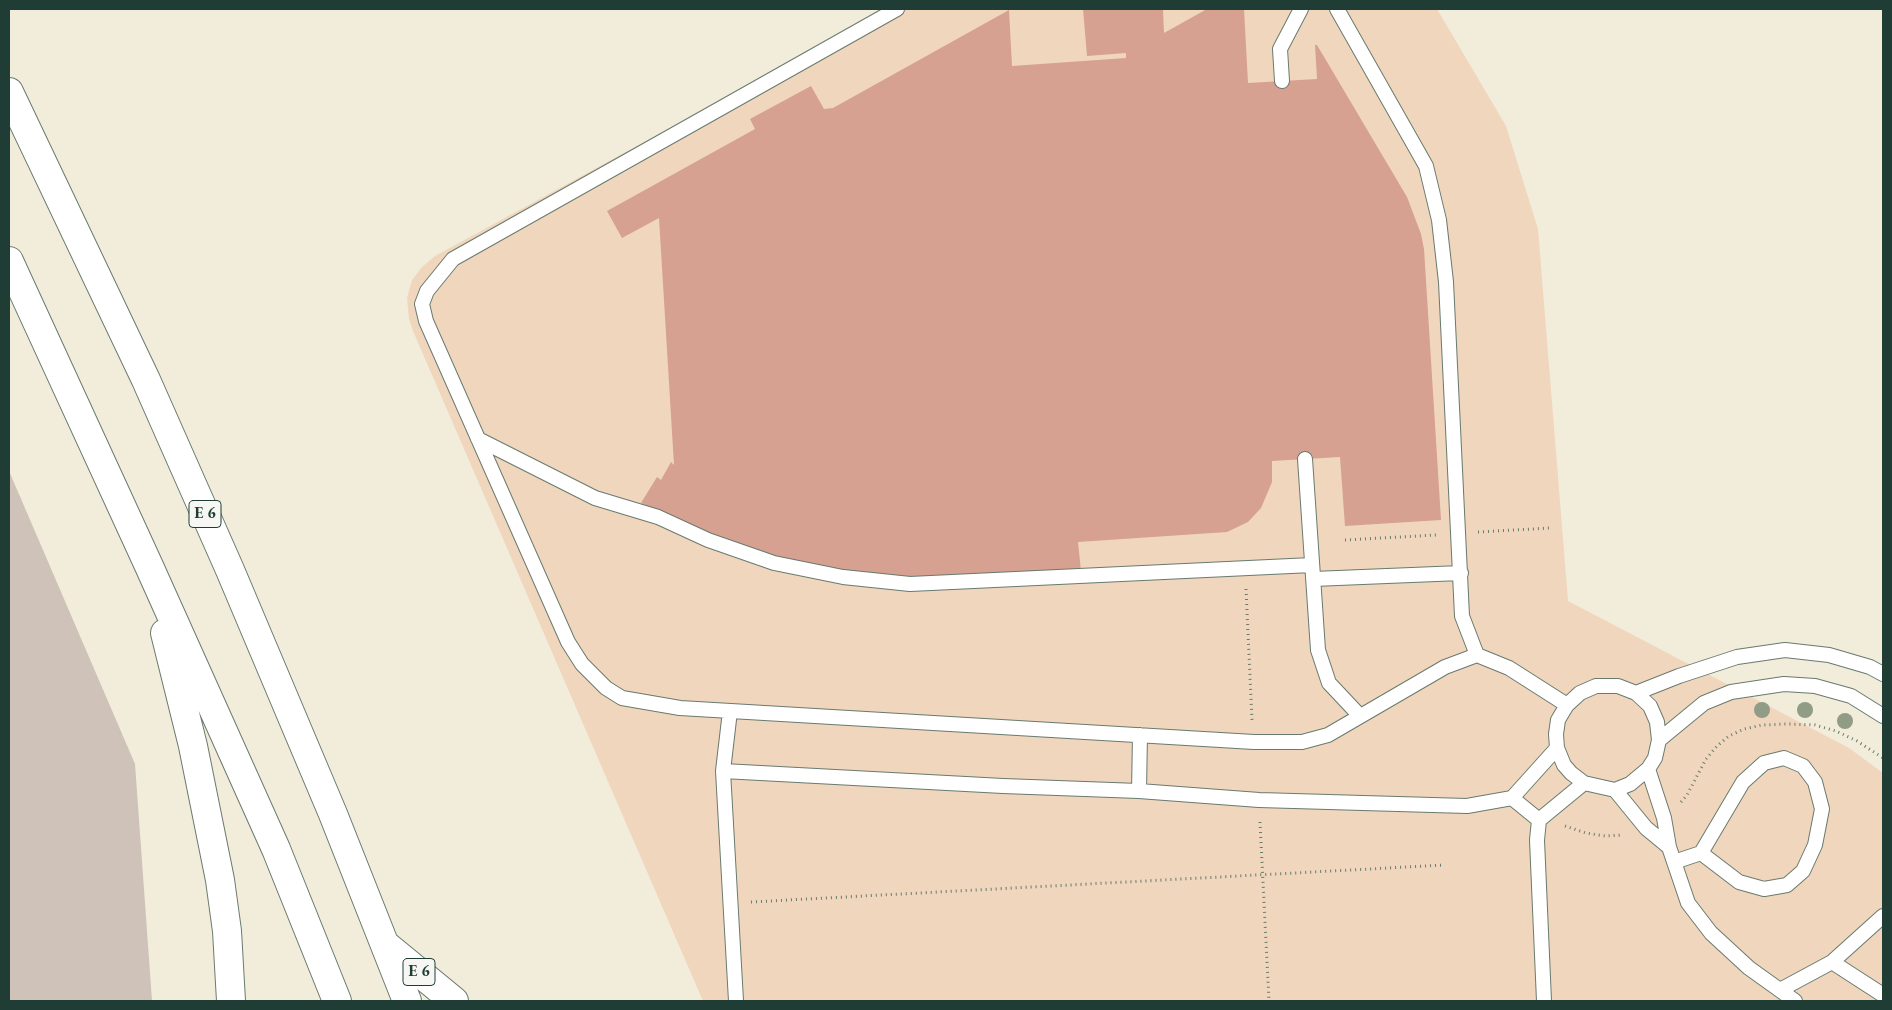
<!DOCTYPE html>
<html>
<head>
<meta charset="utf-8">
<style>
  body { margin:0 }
  #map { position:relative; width:1892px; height:1010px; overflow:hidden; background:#f2ecdb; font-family:"EB Garamond",serif }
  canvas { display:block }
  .frame { position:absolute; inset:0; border:10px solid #1f3d34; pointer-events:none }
</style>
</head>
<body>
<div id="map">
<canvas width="1892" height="1010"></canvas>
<div class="frame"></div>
</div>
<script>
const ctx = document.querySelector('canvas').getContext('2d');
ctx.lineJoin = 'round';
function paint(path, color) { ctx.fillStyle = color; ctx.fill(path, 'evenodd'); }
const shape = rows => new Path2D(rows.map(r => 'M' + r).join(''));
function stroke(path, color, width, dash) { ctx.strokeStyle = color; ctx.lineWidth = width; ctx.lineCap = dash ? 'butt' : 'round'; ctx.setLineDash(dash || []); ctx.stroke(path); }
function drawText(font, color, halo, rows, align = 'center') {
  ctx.font = font + ' "EB Garamond",serif'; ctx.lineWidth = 4; ctx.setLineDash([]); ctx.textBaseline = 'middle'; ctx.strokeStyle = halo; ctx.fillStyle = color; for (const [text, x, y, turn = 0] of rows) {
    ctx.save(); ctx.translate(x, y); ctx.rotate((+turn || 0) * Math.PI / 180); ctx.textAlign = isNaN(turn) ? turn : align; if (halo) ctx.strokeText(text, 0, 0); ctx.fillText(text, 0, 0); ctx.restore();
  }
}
paint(shape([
  [888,9,1437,9,1506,126,1538,229,1568,601,1849,748,1883,773,1883,1001,703,1001,413,331,409,319,407,298,412,280,422,267,435,256]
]), '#f0d6bc');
paint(shape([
  [9,471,135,764,152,1001,9,1001]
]), '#cec2b9');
paint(shape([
  [1083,9,1163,9,1164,33,1207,9,1244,9,1248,83,1317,79,1315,45,1317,45,1407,197,1421,234,1424,249,1441,520,1345,526,1340,457,1272,461,1272,482,1261,508,1248,522,1227,532,1078,542,1081,571,896,579,792,564,684,525,641,503,657,477,661,480,671,462,674,465,659,218,622,238,607,211,755,129,750,119,811,86,824,109,833,108,1009,10,1012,66,1126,58,1126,53,1087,56]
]), '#d6a190');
const service = shape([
  [897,9,453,259,427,291,422,304,426,321,568,642,582,664,606,688,622,698,680,708,1254,742,1302,742,1328,735,1445,667,1477,655,1509,668,1567,705],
  [1337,9,1426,166,1439,220,1446,282,1462,616,1477,655],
  [1282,81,1280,49,1301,9],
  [478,439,595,498,658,517,708,540,774,563,843,577,910,584,1312,565],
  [1305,459,1318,650,1329,683,1360,716],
  [1313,579,1461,573],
  [1596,686,1618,686,1636,693,1650,706,1657,722,1659,740,1655,758,1648,769,1630,784,1615,790,1584,783,1571,773,1564,765,1557,748,1556,734,1558,720,1567,705,1580,693,1596,686],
  [1636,693,1679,676,1737,657,1785,650,1829,655,1870,667,1883,674],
  [730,711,723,771,736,1001],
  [1659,740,1704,703,1731,692,1784,684,1815,686,1851,696,1883,716],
  [1648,769,1664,818,1669,847,1688,903,1711,933,1749,968,1795,1001],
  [723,771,1003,786,1139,791,1259,800,1467,806,1512,798,1557,748],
  [1615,790,1646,828,1669,847],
  [1139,791,1140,735],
  [1512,798,1539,820],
  [1674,862,1701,853,1743,782,1764,763,1784,758,1803,766,1815,782,1822,809,1815,845,1803,871,1787,885,1764,889,1739,882,1701,853],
  [1832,962,1883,995],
  [1780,990,1832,962,1883,916],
  [1544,1001,1537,840,1539,820,1584,783]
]);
const motorway = shape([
  [9,92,146,380,230,570,333,814,407,1001],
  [9,261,149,566,276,849,337,1001],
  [165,633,193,746,220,880,227,931,231,1001],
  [387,946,454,1001]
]);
stroke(service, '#697a6e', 16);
stroke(motorway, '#697a6e', 30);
stroke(shape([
  [1478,532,1550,528],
  [1345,540,1436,535],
  [1246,589,1252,720],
  [1681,802,1687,795,1706,759,1717,746,1729,736,1744,729,1762,725,1787,724,1815,725,1836,731,1857,741,1883,758],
  [1260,822,1269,1001],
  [1565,826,1586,833,1605,836,1622,835],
  [751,902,1444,865]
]), '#697a6e', 3, [1, 4]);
stroke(service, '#fff', 14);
stroke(motorway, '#fff', 28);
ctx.fillStyle = '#909c86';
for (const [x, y] of [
  [1762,710],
  [1805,710],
  [1845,721]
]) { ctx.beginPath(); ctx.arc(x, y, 8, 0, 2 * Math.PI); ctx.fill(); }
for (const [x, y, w] of [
  [205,514,32],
  [419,972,32]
]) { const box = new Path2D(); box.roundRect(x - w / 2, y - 13.5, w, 27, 4); ctx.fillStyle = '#f6f6f2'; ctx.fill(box); stroke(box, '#1f3d34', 1); }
drawText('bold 16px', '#1f3d34', null, [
  ["E 6",205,514],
  ["E 6",419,972]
]);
</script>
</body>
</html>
